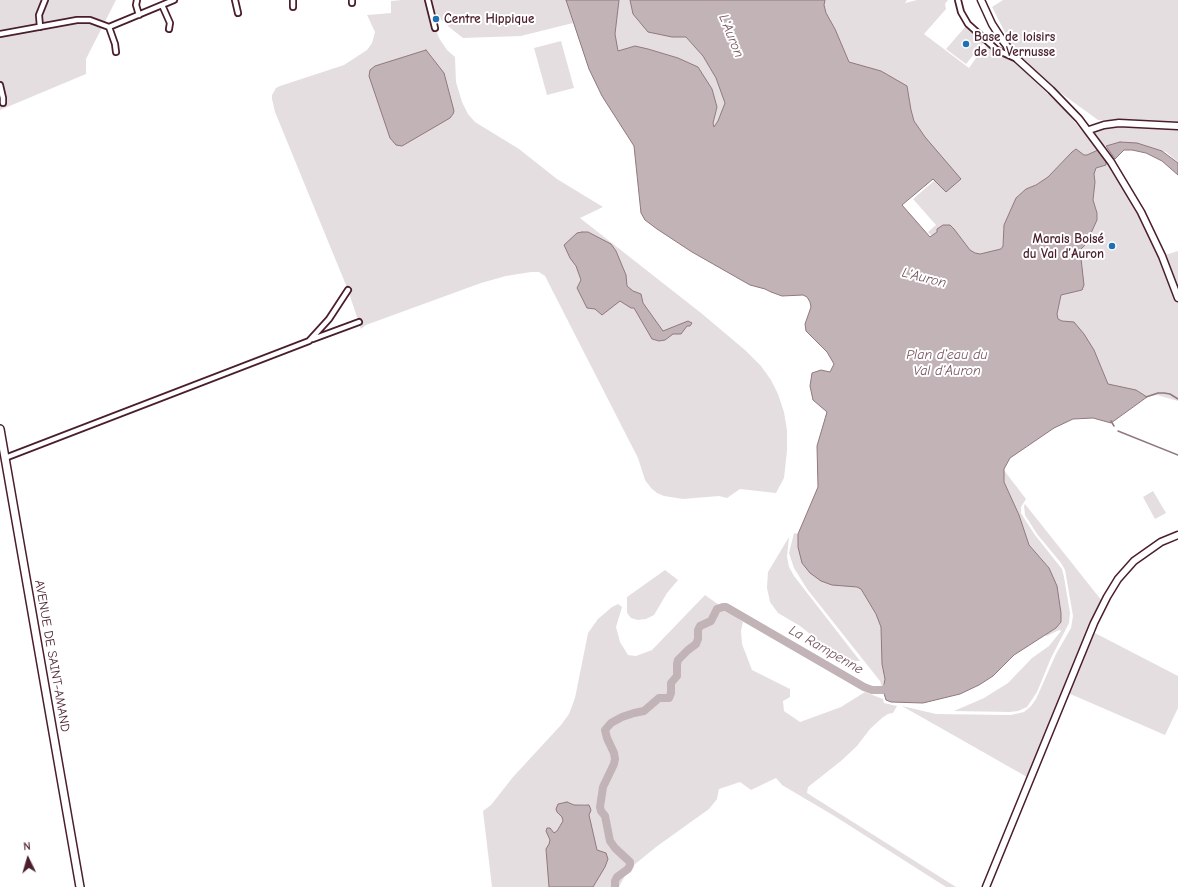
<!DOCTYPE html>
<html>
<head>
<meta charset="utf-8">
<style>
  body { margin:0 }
  #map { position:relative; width:1178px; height:887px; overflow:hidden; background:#fff; font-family:"Comic Neue",sans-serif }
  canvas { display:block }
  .north { position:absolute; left:8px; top:839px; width:40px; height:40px; -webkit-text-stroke:3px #fff; paint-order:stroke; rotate:355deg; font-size:11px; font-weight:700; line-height:16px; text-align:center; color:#4a1f2b }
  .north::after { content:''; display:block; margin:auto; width:14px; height:18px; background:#4a1f2b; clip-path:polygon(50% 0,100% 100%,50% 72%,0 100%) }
</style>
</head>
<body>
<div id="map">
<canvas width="1178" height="887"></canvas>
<div class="north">N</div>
</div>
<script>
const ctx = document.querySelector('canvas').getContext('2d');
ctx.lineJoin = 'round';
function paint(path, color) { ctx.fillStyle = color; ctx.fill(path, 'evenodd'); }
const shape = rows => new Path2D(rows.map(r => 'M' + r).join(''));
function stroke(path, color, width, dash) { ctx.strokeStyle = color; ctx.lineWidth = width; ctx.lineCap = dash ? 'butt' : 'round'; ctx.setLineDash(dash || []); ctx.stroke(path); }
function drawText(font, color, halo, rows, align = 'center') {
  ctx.font = font + ' "Comic Neue",sans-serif'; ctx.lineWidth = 4; ctx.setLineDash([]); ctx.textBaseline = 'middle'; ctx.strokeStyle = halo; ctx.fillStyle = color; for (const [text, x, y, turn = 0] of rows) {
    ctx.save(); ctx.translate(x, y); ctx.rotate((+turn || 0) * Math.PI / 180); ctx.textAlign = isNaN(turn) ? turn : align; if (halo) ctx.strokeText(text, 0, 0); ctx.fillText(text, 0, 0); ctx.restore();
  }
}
paint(shape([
  [0,0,116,0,86,59,86,74,0,110],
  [402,0,566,0,573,23,521,36,463,38,449,27,446,23,435,16,435,27,439,38,447,50,455,57,456,82,462,102,468,114,475,122,519,149,557,179,603,207,580,218,701,313,745,350,761,366,771,380,778,394,784,412,787,430,787,451,784,478,776,493,740,489,727,498,719,496,683,499,664,496,657,493,651,488,645,480,638,458,545,276,539,272,531,272,506,276,481,283,366,325,361,329,348,290,275,112,272,99,272,95,276,88,280,86,344,65,367,50,372,43,375,32,367,15,391,13,391,1],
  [619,0,630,0,633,14,672,37,686,37,703,56,716,78,725,103,718,121,714,127,713,123,717,107,712,89,698,67,678,58,648,49,635,46,618,51,615,34],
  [825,0,907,0,905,3,917,0,948,0,945,4,946,9,924,34,969,68,983,48,986,46,995,53,1015,63,1063,108,1082,131,1086,133,1098,150,1087,155,1084,155,1076,150,1072,152,1048,177,1036,185,1026,189,1021,194,1016,198,1003,230,1003,246,1001,249,980,254,975,253,970,250,954,229,937,232,932,236,928,232,936,225,913,199,935,180,946,192,925,137,914,121,911,110,907,86,849,62,835,29,826,13,824,5],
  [1003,0,1178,0,1178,122,1098,120,1058,91,1016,54,992,7],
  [966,26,984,42,966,64,946,49],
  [561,41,574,88,547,95,534,48],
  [1104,125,1178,126,1178,162,1166,152,1146,146,1123,144,1101,146,1089,130],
  [1106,162,1111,162,1162,256,1178,251,1178,401,1157,395,1147,397,1136,390,1108,384,1094,350,1068,322,1062,321,1058,319,1057,314,1061,295,1082,290,1082,259,1080,250,1086,244,1097,220,1097,213,1093,200,1095,182,1094,174,1096,168,1106,165],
  [1003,469,1026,499,1021,507,1021,513,1024,518,1035,535,1062,569,1064,577,1070,613,1069,623,1051,658,1037,692,1027,707,1018,711,1010,712,954,711,984,698,1008,683,1032,658,1049,646,1061,631,1060,630,1057,631,1047,636,1045,635,1056,628,1049,568,1029,545,1019,515,1004,482],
  [1153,491,1166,513,1155,519,1143,497],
  [1025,504,1102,601,1027,777,902,706,936,714,1011,715,1024,712,1031,706,1036,699,1056,654,1071,628,1073,616,1065,570,1061,563,1037,534,1025,515,1024,506],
  [794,533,798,534,798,547,861,589,876,614,881,627,882,664,885,679,883,690,880,681,807,589,794,568,789,553],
  [789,537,787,557,789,567,794,576,860,661,851,661,829,654,816,648,819,641,800,626,778,613,770,602,767,588,768,572],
  [665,570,678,580,667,593,654,615,646,619,638,620,631,618,627,613,627,597],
  [705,595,743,622,741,631,742,644,752,670,790,689,790,697,783,701,784,711,800,722,841,707,865,692,883,699,884,703,897,706,893,713,888,714,882,718,870,729,857,746,841,761,808,787,807,793,956,887,946,887,836,817,782,785,776,778,751,790,740,782,719,789,717,799,709,809,656,847,628,870,619,887,593,887,605,867,608,859,606,854,597,850,589,815,591,810,586,804,574,805,567,802,561,803,558,804,557,812,562,817,563,822,557,831,554,833,546,831,550,840,549,887,492,887,483,811,491,805,513,777,561,725,569,714,575,698,588,633,598,619,612,607,618,604,622,607,616,627,620,642,628,655,636,656,652,650],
  [1093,632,1178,676,1178,708,1165,735,1068,693]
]), '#e5dee0');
const water = shape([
  [566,0,619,0,615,34,618,51,635,46,648,49,678,58,698,67,712,89,717,107,713,123,714,127,718,121,725,103,716,78,703,56,686,37,672,37,648,32,633,14,630,0,825,0,824,5,826,13,835,29,849,62,881,71,907,86,911,110,914,121,925,137,961,179,946,192,933,179,902,205,930,237,937,232,937,229,943,225,950,225,954,229,970,250,975,253,980,254,1001,249,1003,246,1004,225,1016,198,1026,189,1036,185,1048,177,1072,152,1076,149,1084,155,1087,155,1098,150,1106,162,1106,165,1096,168,1094,174,1095,182,1093,200,1097,213,1097,220,1086,244,1080,250,1084,285,1082,290,1061,295,1057,314,1058,319,1062,321,1074,322,1084,334,1094,350,1108,384,1136,390,1147,397,1111,423,1093,418,1073,419,1054,428,1010,458,1004,469,1004,482,1019,515,1029,545,1049,568,1057,586,1061,613,1061,622,1056,628,1014,655,993,676,979,685,960,694,923,703,891,702,886,700,883,690,885,679,882,664,881,627,876,614,861,589,857,587,832,585,821,581,810,573,802,563,798,547,798,534,818,487,817,446,827,412,813,400,810,386,812,373,821,370,830,372,834,364,827,352,806,331,805,324,811,307,810,302,807,297,803,295,782,296,771,292,765,289,750,285,692,252,657,229,645,220,641,213,634,146,602,96,589,69,566,0],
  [426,50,444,73,454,111,453,114,450,118,402,146,396,145,390,138,369,76,370,70,375,66,426,50],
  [1120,142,1137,143,1162,151,1178,163,1178,175,1162,161,1146,153,1132,150,1124,150,1115,159,1106,146,1120,142],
  [582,232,588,232,611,244,616,251,626,275,627,286,633,291,641,294,643,303,663,331,688,321,692,323,690,326,687,326,681,334,673,334,665,340,659,341,652,339,634,308,631,308,620,301,602,315,595,309,587,308,577,288,581,280,576,266,570,258,564,245,577,233,582,232],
  [567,802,574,805,589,805,591,810,589,815,597,850,606,853,608,859,605,867,593,887,549,887,546,849,549,844,550,840,546,831,547,828,550,828,554,833,557,831,563,821,562,817,557,812,556,809,558,804,567,802]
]);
paint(water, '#c1b3b6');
stroke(water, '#91787e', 1);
stroke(shape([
  [1146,397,1158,393,1164,393,1170,394,1178,399],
  [1111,421,1114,426],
  [1118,431,1178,455]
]), '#91787e', 1.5);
stroke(shape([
  [615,887,615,881,617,877,628,869,630,865,630,862,615,848,610,841,605,816,601,811,600,807,603,787,614,764,615,759,614,753,607,738,605,730,611,723,622,717,634,713,644,711,659,698,669,698,671,693,671,683,677,676,677,664,678,660,688,650,696,644,698,639,698,630,700,626,711,621,717,609,723,607,726,607,864,687,872,690,883,690,892,684]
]), '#c1b3b6', 8);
const street = shape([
  [137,0,136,5,139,15],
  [235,0,238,13],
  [293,0,293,7],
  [352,0,352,3],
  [428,0,435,28],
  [958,0,961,12,968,24,997,50,1017,59],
  [162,5,170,23,169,29],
  [40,27,39,15,45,0],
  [109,27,115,44,116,52],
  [0,34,77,20,90,20,109,27,174,0],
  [0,85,3,98,3,103],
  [313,339,359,322],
  [5,458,309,341,329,319,348,290]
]);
const secondary = shape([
  [981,0,992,24,1003,41,1017,59,1051,90,1079,119,1111,162,1141,212,1162,256,1178,298],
  [1089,130,1104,125,1119,123,1178,126],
  [986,887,1094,623,1107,597,1118,579,1134,561,1161,542,1178,535]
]);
const primary = shape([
  [0,429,80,887]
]);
stroke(street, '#4a1f2b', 8);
stroke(secondary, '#4a1f2b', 9);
stroke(primary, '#4a1f2b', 10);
stroke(street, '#fff', 4.5);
stroke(secondary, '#fff', 6);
stroke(primary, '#fff', 7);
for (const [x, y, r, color] of [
  [436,19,4,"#1f6fb2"],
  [966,44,4,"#1f6fb2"],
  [1112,246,4,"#1f6fb2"]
]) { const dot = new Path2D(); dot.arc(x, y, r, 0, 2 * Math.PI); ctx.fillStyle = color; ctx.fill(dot); stroke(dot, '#fff', 1.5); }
drawText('bold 13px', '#4a1f2b', '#fff', [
  ["Centre Hippique",444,19],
  ["Base de loisirs",974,37],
  ["de la Vernusse",974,52],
  ["Marais Boisé",1104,239,"right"],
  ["du Val d’Auron",1104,254,"right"]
], 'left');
drawText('13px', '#4a1f2b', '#fff', [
  ["AVENUE DE SAINT-AMAND",52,656,80]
]);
drawText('italic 14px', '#74535c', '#fff', [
  ["L'Auron",731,36,68],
  ["L'Auron",924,278,14],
  ["Plan d'eau du",947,355],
  ["Val d'Auron",947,371],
  ["La Rampenne",826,650,30]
]);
</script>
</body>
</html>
